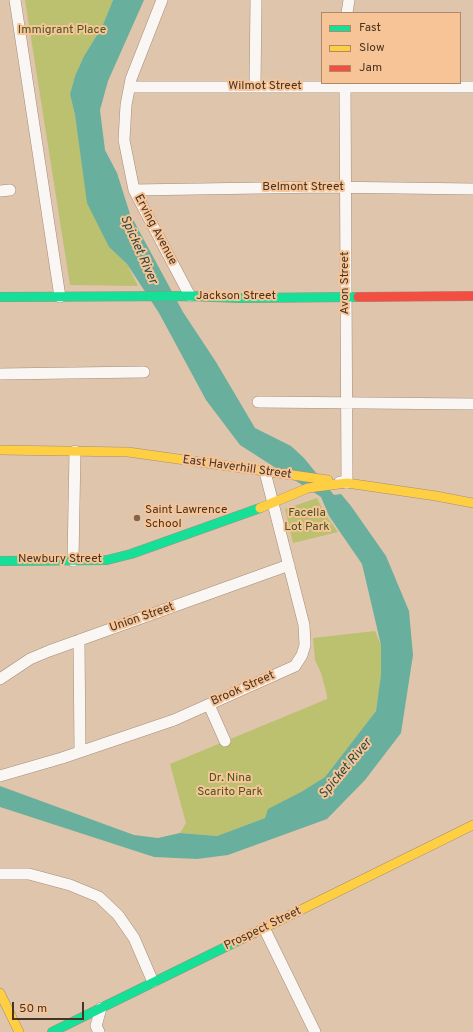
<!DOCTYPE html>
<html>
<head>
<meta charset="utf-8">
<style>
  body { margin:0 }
  #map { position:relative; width:473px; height:1032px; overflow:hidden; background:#e0c5ad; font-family:Overpass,sans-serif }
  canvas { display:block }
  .legend { position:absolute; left:321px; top:12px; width:140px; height:72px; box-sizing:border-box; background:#f6c497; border:1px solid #b08a68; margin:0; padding:5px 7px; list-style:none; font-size:12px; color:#483422 }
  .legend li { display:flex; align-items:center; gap:8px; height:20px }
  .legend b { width:20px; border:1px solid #b08a68 }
  .scale { position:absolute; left:12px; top:1002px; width:72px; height:18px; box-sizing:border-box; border:2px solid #483422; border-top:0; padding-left:5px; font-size:12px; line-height:14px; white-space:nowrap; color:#483422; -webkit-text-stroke:3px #f6c497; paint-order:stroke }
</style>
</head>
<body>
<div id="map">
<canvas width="473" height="1032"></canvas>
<ul class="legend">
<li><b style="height:5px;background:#16e098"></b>Fast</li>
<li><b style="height:5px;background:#ffcf43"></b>Slow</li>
<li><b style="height:5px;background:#f24e42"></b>Jam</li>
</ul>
<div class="scale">50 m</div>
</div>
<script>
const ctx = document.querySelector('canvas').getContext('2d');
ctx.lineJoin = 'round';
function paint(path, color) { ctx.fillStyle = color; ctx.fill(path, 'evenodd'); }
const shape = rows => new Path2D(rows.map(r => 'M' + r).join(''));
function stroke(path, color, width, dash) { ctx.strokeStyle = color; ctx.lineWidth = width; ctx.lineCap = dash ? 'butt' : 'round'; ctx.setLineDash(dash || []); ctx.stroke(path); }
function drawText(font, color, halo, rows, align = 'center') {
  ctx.font = font + ' Overpass,sans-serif'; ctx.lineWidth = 4; ctx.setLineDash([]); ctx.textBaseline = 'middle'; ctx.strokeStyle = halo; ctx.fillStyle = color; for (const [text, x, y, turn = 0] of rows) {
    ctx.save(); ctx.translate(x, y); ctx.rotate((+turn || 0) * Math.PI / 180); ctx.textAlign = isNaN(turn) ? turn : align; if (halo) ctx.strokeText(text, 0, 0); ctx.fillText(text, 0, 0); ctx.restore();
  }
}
paint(shape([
  [25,0,113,0,102,27,84,56,75,76,70,94,75,115,84,178,109,247,127,264,138,286,70,285],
  [317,498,325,514,338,532,293,543,285,509],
  [375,631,381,645,381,674,376,711,325,777,265,818,217,836,180,833,186,823,170,764,327,699,327,695,321,673,315,660,313,638]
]), '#bbc16f');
paint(shape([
  [113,0,144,0,108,81,100,110,105,150,117,173,130,214,183,312,216,362,255,428,291,446,304,458,334,495,341,494,351,506,386,556,409,611,413,655,401,733,365,780,327,819,228,855,197,859,154,857,0,807,0,786,134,835,158,838,180,833,217,836,265,818,268,809,303,791,325,777,376,711,381,674,381,645,362,564,329,516,321,497,240,445,206,400,159,313,127,264,109,247,87,203,75,115,70,94,75,76,84,56,102,27]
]), '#69af9e');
const street = shape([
  [15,0,60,297],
  [162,0,131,79,126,105,124,140,134,190,190,296],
  [347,13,349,0],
  [130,87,473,87],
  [255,87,256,0],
  [134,190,325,187,473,189],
  [0,191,10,190],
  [0,374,144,372],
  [258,402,473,404],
  [340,482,347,483,345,83],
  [73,561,75,451],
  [79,640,80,752],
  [0,679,30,659,49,651,289,565],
  [209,705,225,741],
  [0,776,62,758,174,720,295,666,302,655,305,645,304,625,265,472],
  [0,874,29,874,70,885,99,897,118,915,134,938,153,982],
  [264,928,315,1032],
  [99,1032,96,1026,101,1008]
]);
const fast = shape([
  [0,297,190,296,239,298,358,297],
  [0,561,107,560,131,554,260,508],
  [52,1032,254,933]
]);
const slow = shape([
  [0,450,128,452,328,480],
  [260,508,308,488,347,483,436,496,473,503],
  [254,933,473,825],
  [0,993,19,1032]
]);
const jam = shape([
  [358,297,473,296]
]);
stroke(street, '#a28d7a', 12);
stroke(fast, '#a28d7a', 10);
stroke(slow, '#a28d7a', 10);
stroke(jam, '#a28d7a', 10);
stroke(street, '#faf6f3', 11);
stroke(fast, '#16e098', 9);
stroke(slow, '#ffcf43', 9);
stroke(jam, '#f24e42', 9);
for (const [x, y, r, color] of [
  [137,518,4,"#7d6753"]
]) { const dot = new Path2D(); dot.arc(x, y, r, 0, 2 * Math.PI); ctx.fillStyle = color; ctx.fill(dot); stroke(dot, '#f6c497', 1.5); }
drawText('12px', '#485721', '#f6c497', [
  ["Immigrant Place",62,31],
  ["Facella",307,514],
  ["Lot Park",307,528],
  ["Dr. Nina",230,779],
  ["Scarito Park",230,793]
]);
drawText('12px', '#483422', '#f6c497', [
  ["Wilmot Street",265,87],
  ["Belmont Street",303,188],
  ["Erving Avenue",155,230,62],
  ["Avon Street",346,283,-90],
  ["Jackson Street",236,297],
  ["East Haverhill Street",237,468,8],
  ["Newbury Street",60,560],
  ["Union Street",142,618,-19],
  ["Brook Street",243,689,-24],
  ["Prospect Street",263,929,-26]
]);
drawText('12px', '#483422', '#f6c497', [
  ["Saint Lawrence",145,511],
  ["School",145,525]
], 'left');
drawText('italic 13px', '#2b4c47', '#f6c497', [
  ["Spicket River",138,250,66],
  ["Spicket River",346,769,-50]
]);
</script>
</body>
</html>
